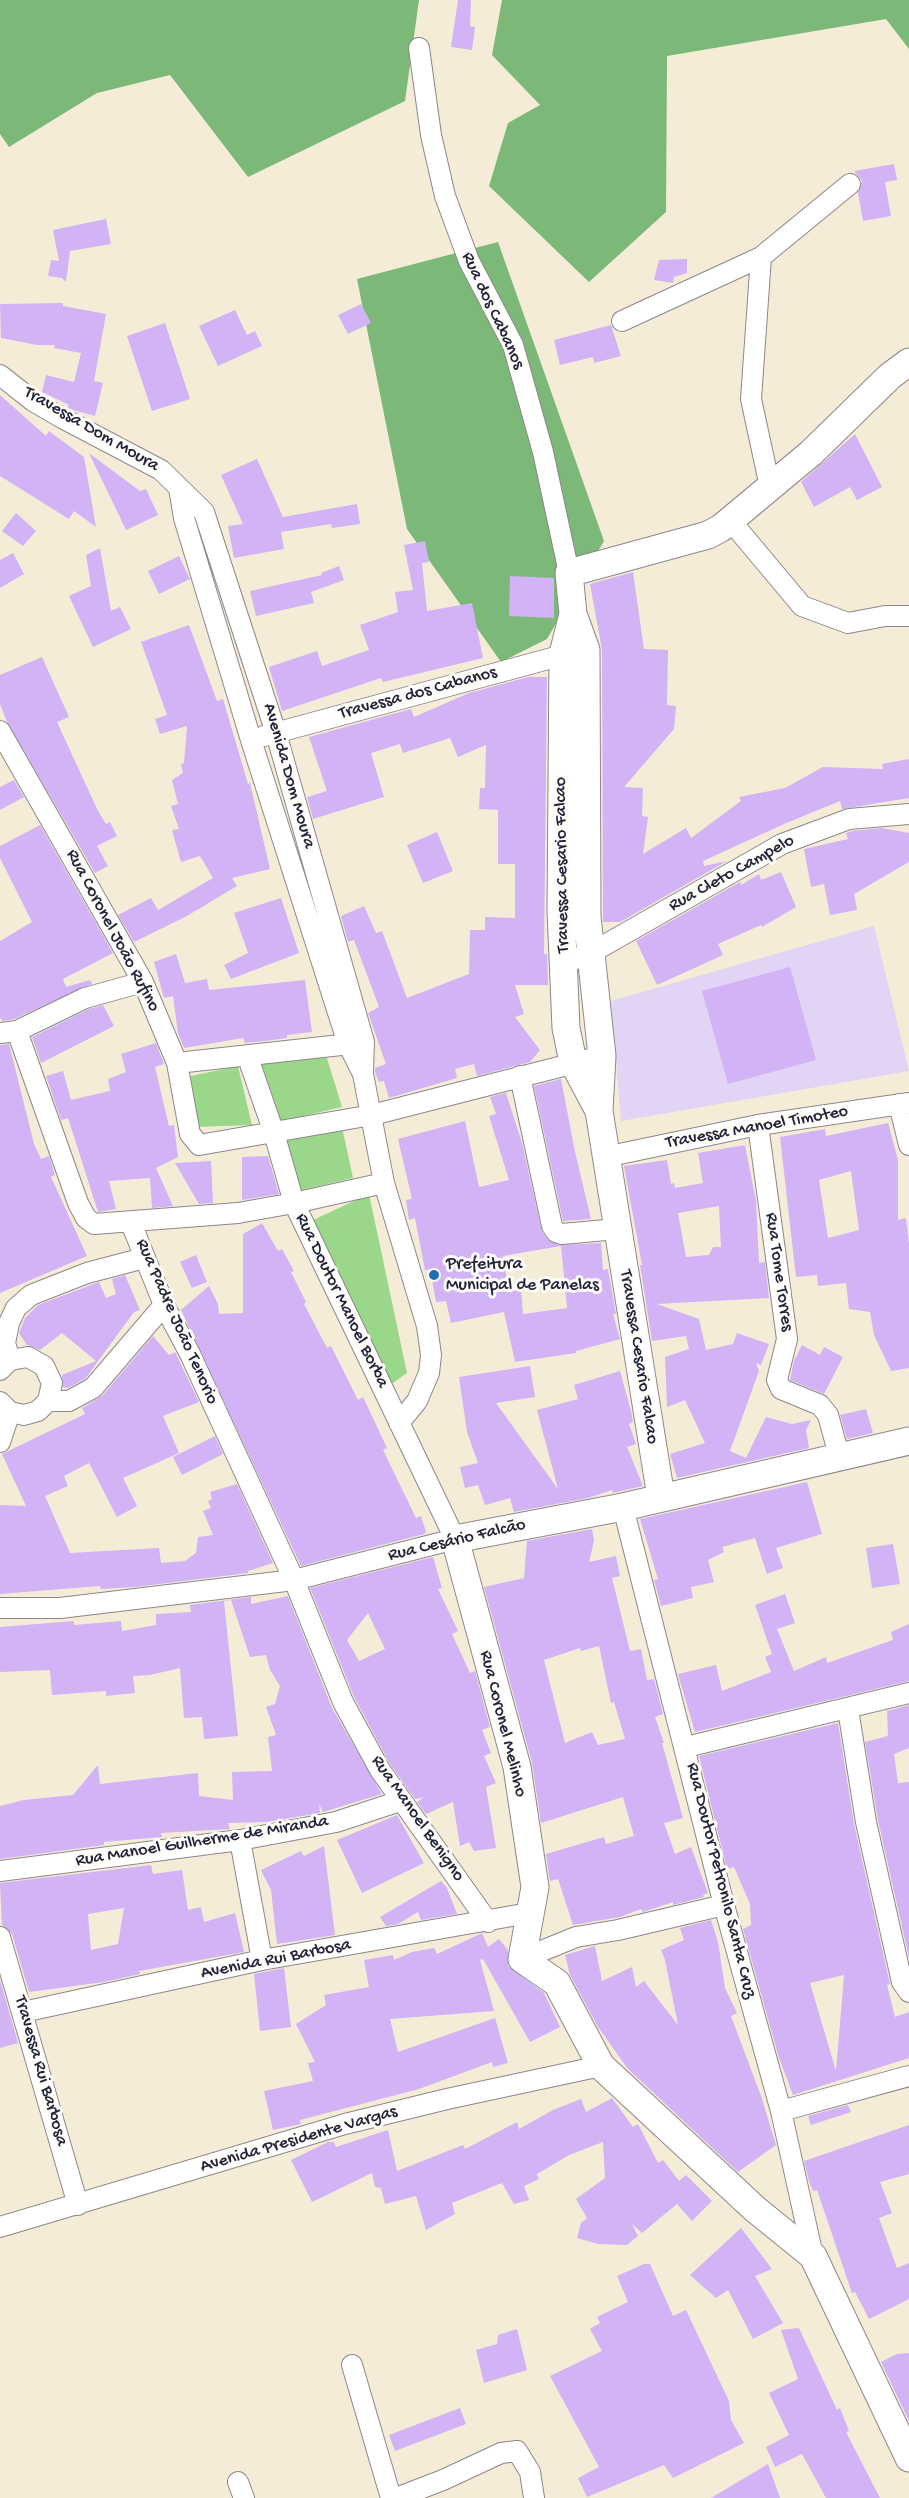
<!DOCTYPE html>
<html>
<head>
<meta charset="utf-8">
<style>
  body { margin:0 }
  canvas { display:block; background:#f5ecd8 }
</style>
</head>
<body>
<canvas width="909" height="2498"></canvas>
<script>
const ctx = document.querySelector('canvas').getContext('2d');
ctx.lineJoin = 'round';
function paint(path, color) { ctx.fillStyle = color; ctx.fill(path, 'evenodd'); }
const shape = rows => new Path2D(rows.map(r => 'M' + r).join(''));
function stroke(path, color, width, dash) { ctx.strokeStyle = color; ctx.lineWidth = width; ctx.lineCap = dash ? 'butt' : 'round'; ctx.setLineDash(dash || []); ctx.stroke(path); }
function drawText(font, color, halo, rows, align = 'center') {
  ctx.font = font + ' "Gochi Hand",sans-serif'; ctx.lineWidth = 6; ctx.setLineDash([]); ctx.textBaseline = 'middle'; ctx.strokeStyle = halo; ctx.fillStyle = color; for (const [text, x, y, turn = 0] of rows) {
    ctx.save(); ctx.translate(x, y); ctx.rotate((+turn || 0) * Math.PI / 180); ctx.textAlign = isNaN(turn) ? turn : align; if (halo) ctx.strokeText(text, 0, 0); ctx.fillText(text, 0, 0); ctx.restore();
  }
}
paint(shape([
  [874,926,909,1071,621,1121,611,1001]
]), '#e1d4f4');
paint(shape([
  [326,1055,342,1107,274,1123,261,1062],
  [238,1066,252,1125,195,1127,186,1077],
  [342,1127,353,1178,293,1192,280,1139],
  [369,1194,407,1373,386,1388,313,1220]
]), '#9bd78b');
paint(shape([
  [0,0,419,0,405,101,248,177,170,75,97,93,9,147,0,134],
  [502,0,909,0,909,49,886,19,667,56,666,212,589,282,489,186,508,123,540,105,492,55],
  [498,242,604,541,547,639,501,662,407,529,357,279]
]), '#7cb877');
paint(shape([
  [458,0,471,0,470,26,475,27,472,50,451,47],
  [894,164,897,180,885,182,891,216,863,221,858,193,862,181,854,171],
  [106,219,111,244,70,251,66,282,62,278,48,276,51,260,59,261,53,230],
  [687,259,687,273,674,277,673,283,654,280,659,260],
  [63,303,63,306,106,314,94,381,103,383,95,416,73,410,67,407,69,405,42,392,46,375,74,382,81,353,54,348,55,345,37,345,1,338,0,304],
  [361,304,371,323,348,334,338,315],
  [235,310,247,335,255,331,262,346,218,366,199,326],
  [165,323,190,399,152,411,127,336],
  [611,325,621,356,594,363,593,357,560,365,554,340],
  [0,395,46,436,49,431,84,457,96,527,74,511,69,519,0,476],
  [855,434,882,487,857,500,850,487,814,507,801,482],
  [89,453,140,491,146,489,158,515,126,530],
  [257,459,283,517,357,504,360,524,332,528,331,524,281,532,284,549,234,558,228,526,243,524,221,475],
  [16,513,36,531,23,546,2,531],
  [425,541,429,562,422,563,427,611,472,603,483,658,383,682,381,678,282,711,269,667,317,651,322,666,369,650,360,625,398,612,395,592,413,590,404,545],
  [100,548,111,611,120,607,131,629,93,647,69,596,91,586,86,555],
  [13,553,24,574,0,588,0,560],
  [179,556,190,579,159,594,148,571],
  [339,566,344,580,311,592,314,603,256,616,250,591,322,575,321,573],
  [633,572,644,649,668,650,667,705,676,706,674,729,624,787,643,788,642,816,648,817,643,854,686,828,691,838,741,801,739,797,785,788,823,767,883,769,882,764,909,759,909,798,842,809,840,801,784,824,703,861,704,866,727,861,620,922,603,922,602,650,590,584],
  [510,576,554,578,554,618,509,616],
  [189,625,217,701,223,699,248,784,250,783,270,869,232,878,237,886,187,916,134,942,118,915,151,898,158,910,213,878,200,856,181,862,172,830,179,829,171,806,178,804,172,780,183,773,181,764,184,763,187,726,160,734,155,719,167,715,141,642],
  [42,657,69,717,57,722,98,811,106,824,110,822,117,836,97,846,108,866,95,873,7,722,0,704,0,675],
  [528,677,547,677,544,954,547,954,548,985,515,985,524,1014,515,1017,540,1050,530,1062,477,1076,474,1064,455,1069,457,1078,389,1098,384,1081,379,1082,375,1072,375,1068,386,1064,368,1013,379,1007,354,940,348,942,341,916,364,906,376,933,382,931,407,998,469,974,470,930,485,930,485,917,515,918,515,864,498,864,498,810,479,809,480,788,485,788,486,745,458,757,450,738,403,753,400,744,371,753,384,797,313,819,307,797,327,791,309,737,411,709,414,717,469,693],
  [14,780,24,797,0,810,0,787],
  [40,825,113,953,63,979,66,987,90,980,92,984,14,1019,3,1021,0,1018,0,941,32,922,0,858,0,846],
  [882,828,909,833,909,862,854,894,857,910,830,915,824,884,811,887,804,849,848,839,846,833,852,831],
  [437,832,453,871,423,883,407,845],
  [781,872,796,907,762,927,761,925,718,944,723,955,657,985,636,941,740,882,741,885,759,874,761,880],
  [281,898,299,953,231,979,224,965,248,953,234,913],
  [176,954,185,983,207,979,209,990,305,980,312,1032,287,1035,287,1038,265,1041,245,1043,243,1038,184,1048,178,1033,173,996,164,998,154,962],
  [790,967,816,1060,728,1084,702,991],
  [103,1005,114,1026,41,1063,32,1037,89,1009],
  [156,1043,164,1064,155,1067,169,1126,174,1125,178,1157,156,1168,173,1206,152,1208,150,1178,109,1181,116,1209,98,1212,68,1118,61,1120,46,1076,63,1071,71,1100,110,1091,108,1079,126,1072,121,1054],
  [9,1044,34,1144,41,1159,49,1156,55,1175,51,1177,87,1256,0,1293,0,1045],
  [561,1079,575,1152,591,1219,563,1221,534,1086],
  [506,1093,522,1143,542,1232,547,1239,559,1245,601,1243,603,1270,608,1269,616,1314,613,1314,620,1339,576,1351,576,1353,515,1362,504,1312,451,1323,446,1301,436,1302,430,1269,425,1270,415,1218,409,1220,406,1200,412,1199,398,1139,465,1121,479,1187,509,1180,489,1116,496,1114,490,1097],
  [561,1246,567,1308,523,1314,521,1290,509,1291,503,1256],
  [888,1123,898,1160,898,1220,906,1218,909,1243,909,1368,891,1371,874,1335,870,1312,849,1309,846,1283,818,1286,817,1275,796,1277,780,1137,825,1129,826,1136],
  [851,1171,859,1230,828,1238,819,1180],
  [745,1145,756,1201,759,1263,765,1262,769,1298,657,1304,699,1319,706,1350,733,1344,737,1333,769,1344,761,1365,756,1363,759,1371,730,1451,746,1458,766,1417,792,1424,811,1420,806,1430,809,1448,677,1478,670,1454,705,1443,685,1400,667,1407,665,1357,689,1349,686,1336,652,1341,640,1265,642,1265,624,1166,667,1160,671,1184,674,1183,675,1188,703,1183,698,1153],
  [719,1206,721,1247,713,1247,709,1255,686,1257,678,1213],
  [268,1156,279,1194,242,1200,242,1157],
  [211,1161,213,1203,199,1204,175,1163],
  [262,1223,278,1251,282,1249,294,1271,291,1272,306,1302,304,1304,327,1348,331,1346,358,1400,363,1397,387,1448,383,1450,416,1518,421,1516,426,1532,424,1534,301,1566,181,1310,209,1286,218,1304,219,1314,243,1313,243,1234],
  [196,1255,207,1282,192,1288,180,1262],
  [125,1275,140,1310,134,1312,85,1379,68,1388,63,1387,62,1375,96,1361,62,1333,40,1350,27,1345,19,1333,25,1318,38,1305,99,1282,106,1298,116,1294,112,1279],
  [153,1336,169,1355,175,1352,199,1402,163,1416,179,1453,123,1478,137,1506,117,1517,89,1463,64,1476,68,1486,45,1496,70,1553,159,1548,161,1563,185,1561,196,1553,198,1537,213,1535,203,1511,211,1508,208,1501,212,1499,210,1492,237,1484,273,1563,248,1571,248,1573,135,1587,101,1589,100,1586,0,1594,0,1505,26,1506,2,1454,85,1414,82,1408,102,1396],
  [802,1345,820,1355,824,1347,843,1357,824,1394,790,1380,794,1361],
  [530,1366,535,1397,496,1403,558,1489,537,1410,578,1399,574,1385,620,1371,631,1411,633,1422,629,1424,636,1444,627,1447,643,1486,613,1493,612,1490,588,1498,514,1512,510,1498,485,1505,478,1485,465,1488,460,1467,478,1463,467,1432,459,1377],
  [866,1409,873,1433,847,1439,840,1415],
  [215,1436,223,1454,182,1475,173,1457],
  [807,1482,822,1534,776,1548,783,1568,767,1574,755,1538,722,1547,724,1552,708,1560,714,1582,691,1587,693,1598,661,1606,654,1580,658,1579,640,1519],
  [592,1529,594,1541,589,1562,616,1556,620,1576,612,1578,630,1651,641,1649,647,1680,654,1679,663,1714,655,1717,664,1743,662,1743,683,1818,664,1823,675,1854,691,1847,708,1893,703,1895,704,1897,673,1905,673,1902,643,1912,641,1909,620,1917,573,1925,558,1879,550,1881,546,1854,604,1837,606,1844,634,1836,623,1797,541,1823,532,1763,484,1587,524,1578,527,1541],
  [599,1646,611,1703,614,1702,625,1739,598,1745,592,1732,565,1743,544,1660,580,1648,581,1651],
  [893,1544,900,1584,872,1588,866,1548],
  [433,1557,442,1588,438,1589,458,1631,452,1634,470,1673,475,1671,490,1727,482,1730,491,1753,484,1756,496,1783,486,1787,496,1848,474,1851,469,1842,460,1846,453,1802,426,1814,417,1802,424,1797,415,1799,390,1764,354,1697,310,1588],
  [368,1613,385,1649,359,1661,347,1640],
  [785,1594,795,1623,777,1629,794,1671,826,1657,827,1663,893,1640,891,1632,909,1624,909,1681,695,1732,678,1674,716,1665,722,1691,771,1672,765,1657,772,1654,755,1605],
  [288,1596,332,1708,382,1794,323,1812,319,1804,320,1813,266,1822,228,1823,230,1829,161,1833,162,1837,104,1842,104,1845,0,1859,0,1806,24,1800,73,1795,98,1765,100,1784,198,1773,199,1796,233,1800,232,1772,272,1771,268,1737,276,1735,266,1707,275,1704,280,1686,270,1670,266,1655,250,1657,231,1600,224,1601,238,1736,204,1739,202,1717,184,1718,180,1668,150,1675,133,1676,135,1693,106,1696,106,1691,52,1695,50,1670,0,1672,0,1627,74,1621,74,1625,121,1621,122,1631,156,1625,156,1614,191,1612,190,1605,251,1597,251,1604],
  [909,1705,909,1748,894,1754,898,1783,909,1782,909,1958,878,1820,865,1742,888,1736,887,1711],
  [838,1723,854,1824,890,1984,887,1985,895,2017,909,2012,909,2058,793,2095,779,2058,743,1929,751,1925,750,1904,734,1867,727,1869,699,1756],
  [844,1975,836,2071,810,1983],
  [397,1815,424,1863,362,1893,337,1840],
  [324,1846,335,1935,277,1944,271,1890,261,1870,301,1851,304,1856],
  [151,1865,153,1874,182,1870,188,1910,201,1907,204,1922,235,1913,244,1952,139,1971,140,1974,104,1982,29,1992,12,1934,2,1925,0,1883],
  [124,1908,118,1944,91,1950,88,1914],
  [441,1881,447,1888,457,1914,421,1920,418,1912,398,1924,386,1926,380,1917],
  [711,1920,718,1942,725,1988,737,2013,731,2016,761,2096,776,2145,738,2172,628,2069,598,2027,570,1975,565,1955,595,1946,602,1981,632,1967,636,1987,644,1981,678,2025,665,1960,661,1950,684,1940,680,1928],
  [482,1933,488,1947,499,1939,508,1950,508,1966,544,1993,560,2027,530,2042,483,1959,480,1960,494,2011,390,2019,398,2052,495,2018,508,2063,493,2067,492,2062,419,2089,300,2120,301,2124,273,2130,264,2091,313,2081,308,2063,315,2062,296,2024,326,2005,324,1995,369,1987,364,1960,393,1955,394,1960,412,1952,434,1948,437,1954],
  [284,1968,291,2027,260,2031,254,1974],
  [0,1980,18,2043,0,2048],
  [612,2098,633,2127,638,2124,658,2163,663,2160,679,2181,686,2175,712,2201,692,2221,677,2204,642,2233,632,2224,638,2236,627,2245,598,2244,577,2238,581,2223,587,2218,576,2199,605,2178,603,2142,569,2155,537,2174,539,2179,524,2186,529,2200,514,2204,502,2183,452,2203,455,2214,426,2230,416,2196,385,2204,381,2188,375,2187,372,2173,312,2202,291,2160,328,2142,334,2142,336,2147,388,2130,397,2171,463,2145,465,2149,517,2122,519,2129,553,2110,581,2099,586,2112],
  [848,2105,851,2112,811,2125,808,2116],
  [909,2125,909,2174,880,2182,892,2213,879,2218,897,2268,909,2263,909,2299,869,2319,855,2292,852,2293,817,2190,813,2191,809,2181,804,2161],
  [741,2228,772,2269,755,2276,783,2323,753,2339,728,2290,716,2298,690,2275],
  [644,2264,650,2264,673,2316,686,2310,729,2401,731,2420,744,2443,673,2478,664,2465,587,2497,578,2478,599,2467,550,2376,602,2351,590,2329,600,2323,597,2317,628,2302,617,2276],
  [799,2328,837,2410,840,2408,849,2431,846,2432,880,2498,826,2498,802,2454,775,2467,766,2447,789,2435,769,2393,798,2379,781,2330],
  [517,2329,527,2370,484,2383,476,2350,497,2344,498,2335],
  [909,2353,909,2421,881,2362,897,2354],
  [460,2408,466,2424,395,2451,389,2435],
  [768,2464,780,2498,711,2498]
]), '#d1b3f6');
const street = shape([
  [419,48,431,135,445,196,469,261,513,345,543,452,569,573],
  [622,321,761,257],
  [0,375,33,401,64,419,161,470,204,512,276,733,364,1042,363,1072],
  [770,487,751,399,761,257,850,184],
  [179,488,184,518,251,740,348,1044,363,1074,384,1183,427,1326,431,1355,429,1373,417,1401,399,1423],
  [730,520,802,606,848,623,885,616,909,616],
  [0,731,143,982,177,1063,190,1134,199,1145,372,1115,602,1056],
  [264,736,574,652],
  [564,963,589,954,782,844,849,819,909,814],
  [17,1031,78,1203,86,1218,94,1224,238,1213,294,1203,384,1183],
  [0,1033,17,1031,85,998,143,982],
  [177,1063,359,1043],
  [520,1076,552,1226,556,1232,562,1234,617,1229],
  [899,1104,909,1145],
  [758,1125,787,1339,777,1380,781,1389,820,1405,828,1415,840,1459],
  [605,1157,758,1125,909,1103],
  [131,1223,164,1305,190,1354,294,1580,343,1702,380,1770,488,1922],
  [10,1360,5,1343,9,1323,16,1308,31,1295,87,1273,144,1258],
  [48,1401,69,1401,93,1388,164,1305],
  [0,1402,10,1412,24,1415,38,1411,48,1401,52,1383,44,1366,28,1357,10,1360,0,1370],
  [0,1442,10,1412],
  [623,1507,724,1905,781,2111,813,2256],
  [0,1608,60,1608,294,1580,455,1539,294,1203,274,1133,247,1055],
  [848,1709,866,1822,902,1982,909,1992],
  [686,1747,909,1693],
  [240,1840,262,1960],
  [0,1871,240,1840,336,1822,400,1801],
  [0,1937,78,2205],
  [522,1959,576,1937,618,1930,724,1905],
  [23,2012,262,1960,529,1913],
  [781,2111,909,2076],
  [0,2227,345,2124,447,2099,601,2066],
  [352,2365,391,2498],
  [238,2482,244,2498],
  [396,2498,443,2480,501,2453,517,2451,530,2472,534,2498]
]);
const secondary = shape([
  [573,614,563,654,561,911,566,1028,573,1062,599,1111],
  [909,1441,623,1507,455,1539,517,1767,535,1887,522,1959,557,1983,601,2066,755,2209,813,2256,909,2458],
  [661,1497,599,1111,602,1056,587,917,586,650,573,614,569,573,708,535,721,528,811,453,890,376,909,362]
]);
stroke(street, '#8c878a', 22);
stroke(secondary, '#8c878a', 29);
stroke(street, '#fff', 20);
stroke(secondary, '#fff', 27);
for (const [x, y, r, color] of [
  [434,1275,6,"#1f6fb2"]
]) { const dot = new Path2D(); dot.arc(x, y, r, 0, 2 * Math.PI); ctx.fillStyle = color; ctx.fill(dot); stroke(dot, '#fdfcf7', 2); }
drawText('18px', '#22223b', '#fdfcf7', [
  ["Rua dos Cabanos",492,311,65],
  ["Travessa Dom Moura",91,430,30],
  ["Travessa dos Cabanos",418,694,-15],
  ["Avenida Dom Moura",288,776,74],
  ["Travessa Cesario Falcao",563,865,-91],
  ["Rua Cleto Campelo",732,874,-29],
  ["Rua Coronel João Rufino",112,931,62],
  ["Travessa Manoel Timoteo",757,1128,-10],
  ["Rua Tome Torres",778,1272,82],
  ["Rua Doutor Manoel Borba",341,1301,64],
  ["Rua Padre João Tenorio",176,1322,66],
  ["Travessa Cesario Falcao",638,1357,81],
  ["Rua Cesário Falcão",457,1541,-13],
  ["Rua Coronel Melinho",502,1724,76],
  ["Rua Manoel Benigno",417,1819,55],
  ["Rua Manoel Guilherme de Miranda",202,1842,-9],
  ["Rua Doutor Petronilo Santa Cruz",720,1881,76],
  ["Avenida Rui Barbosa",276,1960,-11],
  ["Travessa Rui Barbosa",40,2071,74],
  ["Avenida Presidente Vargas",299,2140,-16]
]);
drawText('18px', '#22223b', '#fdfcf7', [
  ["Prefeitura",446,1265],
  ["Municipal de Panelas",446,1286]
], 'left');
</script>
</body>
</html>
